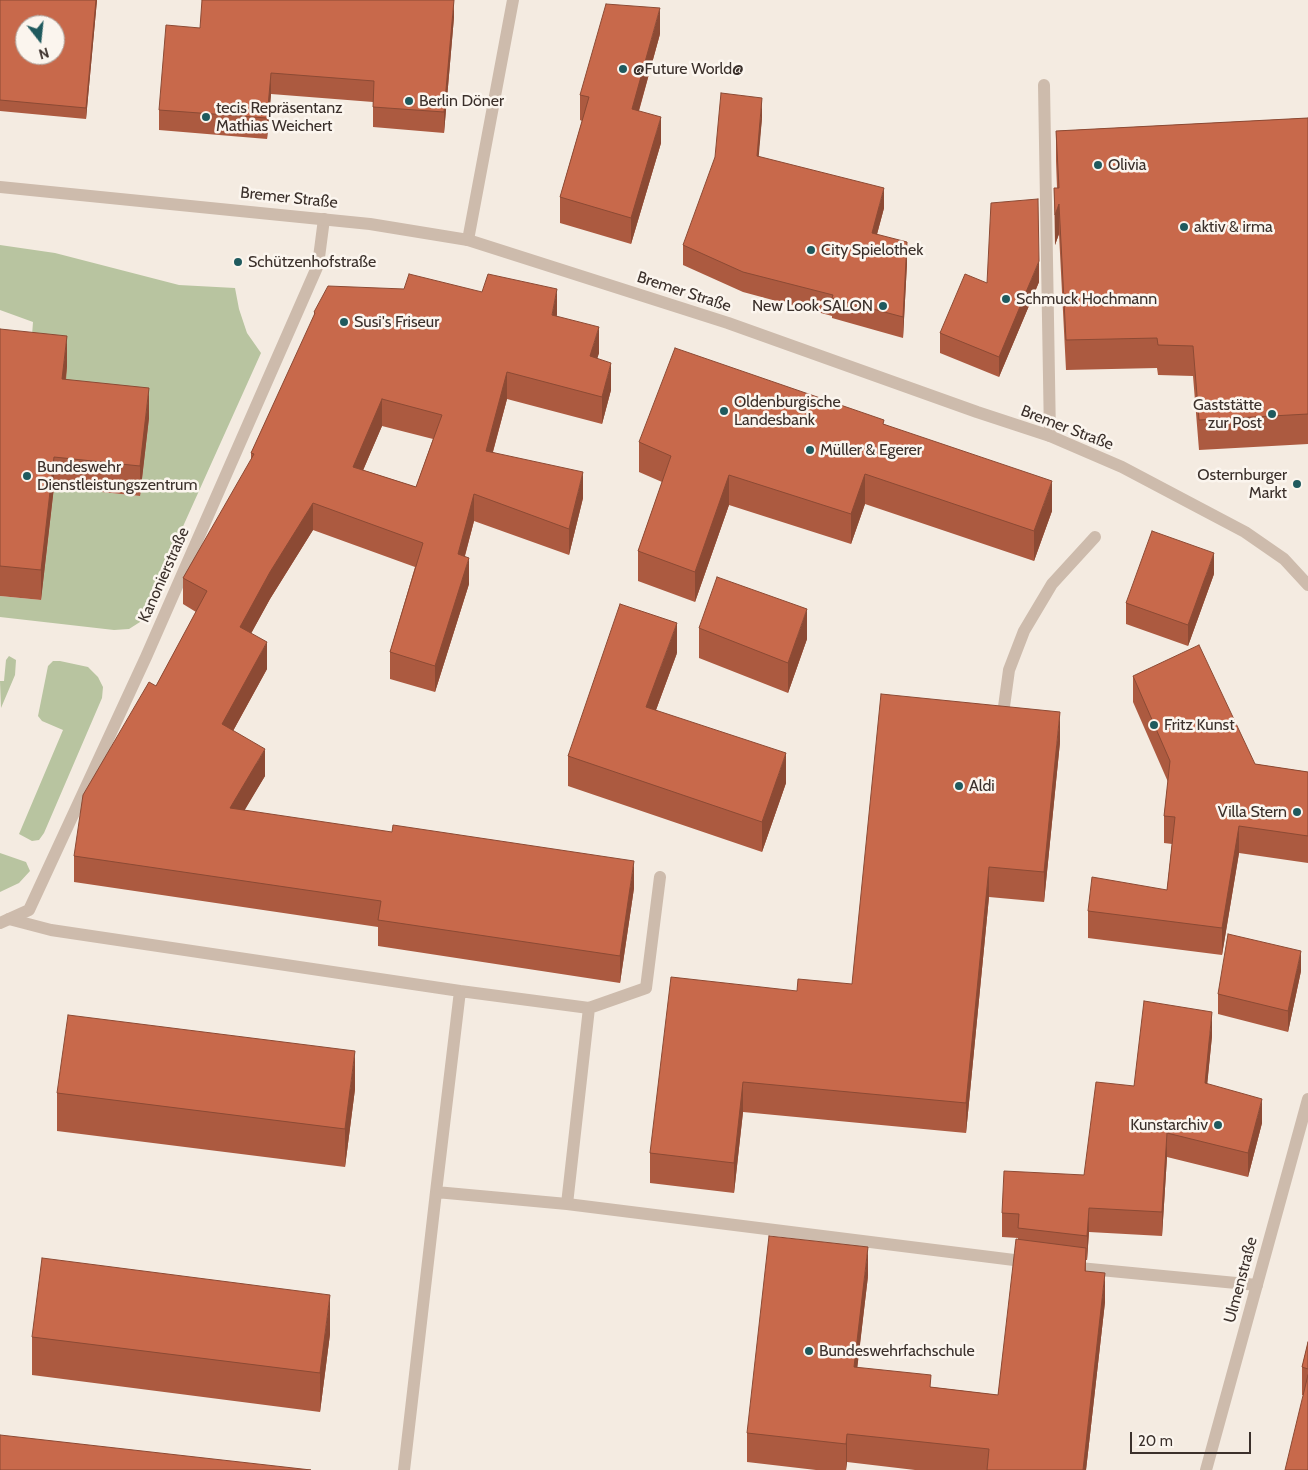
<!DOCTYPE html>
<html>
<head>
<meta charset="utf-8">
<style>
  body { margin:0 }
  #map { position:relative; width:1308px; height:1470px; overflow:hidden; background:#f4ebe1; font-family:Cabin,sans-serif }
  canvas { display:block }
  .north { position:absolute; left:15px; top:15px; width:50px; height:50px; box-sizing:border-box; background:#fbf5ee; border:1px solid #aea6a0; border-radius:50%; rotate:164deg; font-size:14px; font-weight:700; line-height:20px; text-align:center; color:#3b302b }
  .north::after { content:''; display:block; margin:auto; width:18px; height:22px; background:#1f5a5e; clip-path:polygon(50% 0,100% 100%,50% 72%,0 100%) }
  .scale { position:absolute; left:1130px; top:1432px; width:121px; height:22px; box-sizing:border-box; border:2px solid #3b302b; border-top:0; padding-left:6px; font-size:15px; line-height:18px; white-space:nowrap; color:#3b302b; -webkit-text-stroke:4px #fbf5ee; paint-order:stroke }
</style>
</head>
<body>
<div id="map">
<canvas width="1308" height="1470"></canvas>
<div class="north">N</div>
<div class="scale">20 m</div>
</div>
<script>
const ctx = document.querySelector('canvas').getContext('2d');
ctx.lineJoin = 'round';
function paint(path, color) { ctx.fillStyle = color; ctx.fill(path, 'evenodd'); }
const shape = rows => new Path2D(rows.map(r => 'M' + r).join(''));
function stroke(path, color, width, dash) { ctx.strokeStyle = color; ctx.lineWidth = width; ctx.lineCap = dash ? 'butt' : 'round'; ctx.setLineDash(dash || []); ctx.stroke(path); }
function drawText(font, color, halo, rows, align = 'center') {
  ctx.font = font + ' Cabin,sans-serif'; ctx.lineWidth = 5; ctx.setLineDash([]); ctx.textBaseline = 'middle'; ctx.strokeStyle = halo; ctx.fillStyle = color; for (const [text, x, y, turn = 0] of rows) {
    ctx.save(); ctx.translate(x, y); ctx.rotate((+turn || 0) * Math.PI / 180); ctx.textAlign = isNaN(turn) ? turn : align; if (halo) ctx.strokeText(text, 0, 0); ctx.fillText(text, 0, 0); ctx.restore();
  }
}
paint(shape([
  [0,245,55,253,179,285,235,288,239,309,247,333,261,353,140,622,129,629,114,630,0,617,0,596,41,600,54,487,140,496,149,418,98,413,30,362,33,322,0,310],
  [9,656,16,660,15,675,1,708,0,681,4,681,6,660],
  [53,661,60,661,88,667,98,677,103,687,102,698,44,833,39,840,32,841,19,834,63,730,42,721,38,716,48,666],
  [0,853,26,862,30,871,19,883,0,892]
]), '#b8c4a0');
stroke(shape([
  [1044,85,1050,436],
  [1003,714,1009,670,1024,631,1052,584,1095,537],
  [9,919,51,930,460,991,436,1192,567,1204,1030,1262],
  [460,991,589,1008,567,1204],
  [589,1008,646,988,660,877],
  [1069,1267,1257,1285],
  [404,1470,436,1192]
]), '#cdbbac', 12);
stroke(shape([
  [468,240,513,0],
  [0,923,29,910,146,657,318,265,324,219],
  [1206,1470,1308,1099]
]), '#cdbbac', 12);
stroke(shape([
  [0,187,370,224,468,240,728,323,977,412,1050,436,1122,467,1245,532,1284,559,1308,585]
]), '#cdbbac', 12);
paint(shape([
  [0,0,97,0,86,119,0,111],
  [454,17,444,133,373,127,373,102,271,94,267,139,159,130,159,110,200,28],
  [660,34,639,111,661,143,631,244,560,223,560,197,582,121,580,120,580,95],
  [762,118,758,156,884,208,877,234,907,263,903,338,832,318,832,316,743,292,683,265,683,245],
  [1308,118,1308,444,1199,450,1193,376,1158,375,1157,368,1066,370,1059,234,1055,245,1054,188,1057,188,1056,161,1056,131],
  [1039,282,999,377,940,353,940,333,987,283],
  [314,312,557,316,599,353,597,358,611,390,602,424,507,399,493,452,583,498,569,555,474,521,465,556,469,584,435,692,390,679,390,652,415,567,313,530,270,599,251,633,267,669,233,731,265,776,244,810,634,888,620,983,378,946,378,927,74,882,74,856,156,686,196,612,183,604,183,578,251,461,251,453,314,317],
  [382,426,433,439,416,487,363,470],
  [0,329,67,366,66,380,149,418,140,496,54,487,41,600,0,596],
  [884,424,1052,511,1034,561,865,504,851,544,729,505,695,602,638,581,638,551,662,482,639,472,639,442],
  [1214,574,1188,646,1126,624,1126,603],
  [699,628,807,639,788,693,699,658],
  [677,653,656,710,786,783,762,852,568,786,568,756],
  [1133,676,1255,764,1308,772,1308,863,1239,853,1222,955,1088,938,1088,911,1167,890,1172,844,1164,843,1164,816,1168,782,1133,702],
  [1060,742,1044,902,989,897,966,1133,743,1112,734,1193,650,1183,650,1153,797,991,852,984],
  [1301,971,1288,1032,1218,1014,1218,994],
  [1212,1036,1207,1084,1262,1123,1248,1177,1167,1157,1162,1236,1089,1232,1087,1260,1086,1260,1086,1271,1105,1302,1086,1470,915,1470,847,1462,846,1470,816,1470,747,1462,747,1433,868,1276,857,1368,931,1387,998,1395,1018,1240,1018,1238,1002,1237,1002,1213,1084,1175,1134,1086],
  [355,1089,345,1167,57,1131,57,1093],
  [330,1334,320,1412,32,1375,32,1337],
  [1308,1342,1308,1470,1303,1395,1302,1395,1302,1367]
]), '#ac5a40');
paint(shape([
  [96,0,97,0,86,119,86,108],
  [454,0,454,17,444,133,444,112],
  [660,8,660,34,632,135,632,109],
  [271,73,271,94,267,139,267,118],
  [762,98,762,118,757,177,757,156],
  [661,117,661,143,631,244,631,218],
  [884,188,884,208,872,253,872,233],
  [1059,204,1059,234,1055,245,1055,215],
  [907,242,907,263,903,338,903,317],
  [1039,261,1039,282,999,377,999,357],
  [557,289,557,315,552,342,552,315],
  [599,327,599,353,590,383,590,356],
  [67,336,67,366,62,409,62,379],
  [611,363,611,390,602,424,602,397],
  [507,372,507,399,486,477,486,451],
  [149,388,149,418,140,496,140,466],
  [382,399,382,426,353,494,353,467],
  [54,457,54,487,41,600,41,570],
  [583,472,583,498,569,555,569,529],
  [865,474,865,504,851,544,851,514],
  [729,475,729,505,695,602,695,572],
  [1052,481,1052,511,1034,561,1034,531],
  [474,494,474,521,458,581,458,554],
  [313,503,313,530,270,599,240,654,240,627,270,572],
  [1214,553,1214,574,1188,646,1188,625],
  [469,558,469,584,435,692,435,666],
  [807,609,807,639,788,693,788,663],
  [677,623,677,653,646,737,646,707],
  [267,642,267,669,222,751,222,724],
  [1060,712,1060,742,1044,902,1044,872],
  [265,749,265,776,230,835,230,808],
  [786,753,786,783,762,852,762,822],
  [1239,826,1239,853,1222,955,1222,928],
  [634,861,634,888,620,983,620,956],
  [989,867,989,897,966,1133,966,1103],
  [1301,951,1301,971,1288,1032,1288,1011],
  [1212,1012,1212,1036,1205,1107,1205,1083],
  [355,1051,355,1089,345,1167,345,1129],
  [743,1082,743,1112,734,1193,734,1163],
  [1262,1099,1262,1123,1248,1177,1248,1153],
  [1167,1133,1167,1157,1162,1236,1162,1212],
  [1089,1208,1089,1232,1087,1260,1087,1236],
  [868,1247,868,1276,854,1396,854,1367],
  [1105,1273,1105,1302,1086,1470,1083,1470],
  [330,1295,330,1334,320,1412,320,1373],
  [847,1434,847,1462,846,1470,846,1444]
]), '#8c4a34');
const building = shape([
  [0,0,96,0,86,108,0,100,0,0],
  [25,25,55,25,55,55,25,55,25,25],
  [202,0,454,0,444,112,373,107,374,81,271,73,267,118,159,110,166,25,200,28,202,0],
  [606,4,660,8,632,109,661,117,631,218,560,197,589,97,580,95,606,4],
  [721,93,762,98,757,156,884,188,872,233,907,242,903,317,832,298,833,295,743,272,683,245,715,157,721,93],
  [1308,118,1308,414,1199,420,1193,346,1158,345,1157,338,1066,340,1059,204,1055,215,1054,188,1059,188,1056,131,1308,118],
  [1038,199,1039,261,999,357,940,333,965,274,987,283,991,203,1038,199],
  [409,274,482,292,488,274,557,289,552,315,599,327,590,356,611,363,602,397,507,372,486,451,583,472,569,529,474,494,458,554,469,558,435,666,390,652,423,543,313,503,270,572,240,627,267,642,222,724,265,749,230,808,392,832,393,825,634,861,620,956,378,920,381,901,74,856,83,795,149,682,156,686,207,591,183,578,254,454,251,453,315,313,314,312,328,286,404,289,409,274],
  [382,399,442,415,416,487,353,467,382,399],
  [0,329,67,336,62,379,149,388,140,466,54,457,41,570,0,566,0,329],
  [675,348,884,420,883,424,1052,481,1034,531,865,474,851,514,729,475,695,572,638,551,671,456,639,442,675,348],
  [1152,531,1214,553,1188,625,1126,603,1152,531],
  [717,577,807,609,788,663,699,628,717,577],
  [620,604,677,623,646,707,786,753,762,822,568,756,620,604],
  [1199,645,1255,764,1308,772,1308,836,1239,826,1222,928,1088,911,1092,877,1167,890,1175,817,1164,816,1170,761,1133,676,1199,645],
  [881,694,1060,712,1044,872,989,867,966,1103,743,1082,734,1163,650,1153,671,977,797,991,798,979,852,984,881,694],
  [1228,934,1301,951,1288,1011,1218,994,1228,934],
  [1144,1001,1212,1012,1205,1083,1262,1099,1248,1153,1167,1133,1162,1212,1089,1208,1087,1236,1018,1228,1019,1214,1002,1213,1004,1171,1084,1175,1096,1082,1134,1086,1144,1001],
  [68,1015,355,1051,345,1129,57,1093,68,1015],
  [769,1236,868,1247,854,1367,931,1375,930,1387,998,1395,1016,1239,1086,1248,1085,1271,1105,1273,1083,1470,987,1470,989,1449,847,1434,846,1444,747,1433,769,1236],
  [42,1258,330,1295,320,1373,32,1337,42,1258],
  [1308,1342,1308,1369,1302,1367,1308,1342],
  [1308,1375,1308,1470,1285,1470,1308,1375],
  [0,1435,311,1470,0,1470,0,1435]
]);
paint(building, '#c8694b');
stroke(building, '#8c4a34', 1);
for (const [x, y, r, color] of [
  [623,69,5,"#1f5a5e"],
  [409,101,5,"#1f5a5e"],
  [206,117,5,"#1f5a5e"],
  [1098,165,5,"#1f5a5e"],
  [1184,227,5,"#1f5a5e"],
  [811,250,5,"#1f5a5e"],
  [238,262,5,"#1f5a5e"],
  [1006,299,5,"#1f5a5e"],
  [883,306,5,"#1f5a5e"],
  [344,322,5,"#1f5a5e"],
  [724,411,5,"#1f5a5e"],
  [1272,414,5,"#1f5a5e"],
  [810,450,5,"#1f5a5e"],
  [27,476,5,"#1f5a5e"],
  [1297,484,5,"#1f5a5e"],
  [1154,725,5,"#1f5a5e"],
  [959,786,5,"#1f5a5e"],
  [1297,812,5,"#1f5a5e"],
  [1218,1125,5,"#1f5a5e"],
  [809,1351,5,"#1f5a5e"]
]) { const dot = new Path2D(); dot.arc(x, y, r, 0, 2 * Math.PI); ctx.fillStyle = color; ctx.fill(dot); stroke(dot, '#fbf5ee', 2); }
drawText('16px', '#3b302b', '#fbf5ee', [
  ["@Future World@",633,69],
  ["Berlin Döner",419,101],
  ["tecis Repräsentanz",216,108],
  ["Mathias Weichert",216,126],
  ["Olivia",1108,165],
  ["aktiv & irma",1194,227],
  ["City Spielothek",821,250],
  ["Schützenhofstraße",248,262],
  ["Schmuck Hochmann",1016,299],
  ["New Look SALON",873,306,"right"],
  ["Susi's Friseur",354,322],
  ["Oldenburgische",734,402],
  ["Landesbank",734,420],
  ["Gaststätte",1262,405,"right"],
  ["zur Post",1262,423,"right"],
  ["Müller & Egerer",820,450],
  ["Bundeswehr",37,467],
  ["Dienstleistungszentrum",37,485],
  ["Osternburger",1287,475,"right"],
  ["Markt",1287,493,"right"],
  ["Fritz Kunst",1164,725],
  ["Aldi",969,786],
  ["Villa Stern",1287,812,"right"],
  ["Kunstarchiv",1208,1125,"right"],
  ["Bundeswehrfachschule",819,1351]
], 'left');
drawText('16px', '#3b302b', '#fbf5ee', [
  ["Bremer Straße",289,198,6],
  ["Bremer Straße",684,292,18],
  ["Bremer Straße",1067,428,21],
  ["Kanonierstraße",164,575,-66],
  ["Ulmenstraße",1241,1280,-75]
]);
</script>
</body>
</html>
